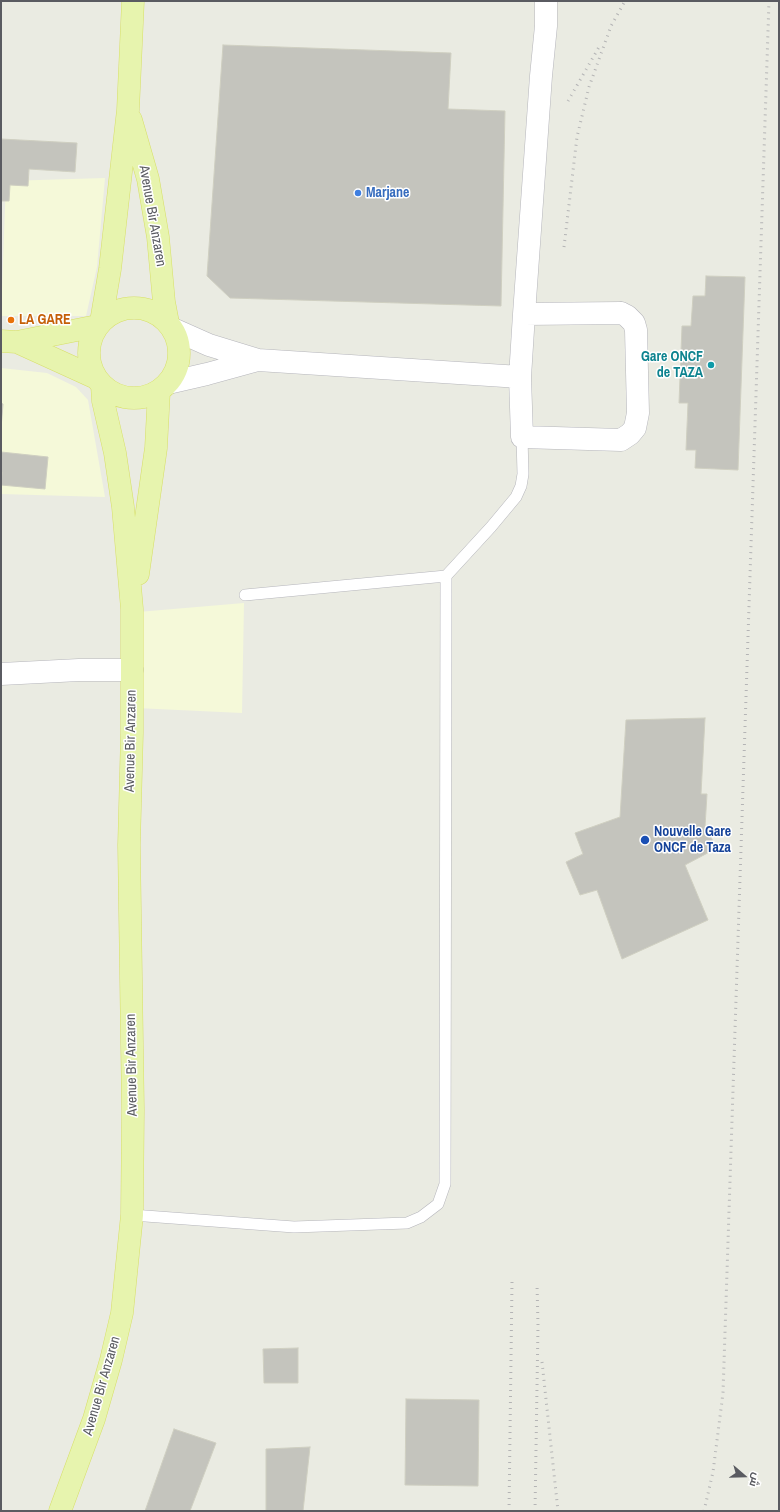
<!DOCTYPE html>
<html>
<head>
<meta charset="utf-8">
<style>
  body { margin:0 }
  #map { position:relative; width:780px; height:1512px; overflow:hidden; background:#eaebe2; font-family:"Archivo Narrow",Cairo,sans-serif }
  canvas { display:block }
  .frame { position:absolute; inset:0; border:2px solid #5a5b61; pointer-events:none }
  .north { position:absolute; left:724px; top:1456px; width:40px; height:40px; -webkit-text-stroke:3px #fff; paint-order:stroke; rotate:110deg; font-size:11px; font-weight:700; line-height:16px; text-align:center; color:#5a5b61 }
  .north::after { content:''; display:block; margin:auto; width:14px; height:18px; background:#5a5b61; clip-path:polygon(50% 0,100% 100%,50% 72%,0 100%) }
</style>
</head>
<body>
<div id="map">
<canvas width="780" height="1512"></canvas>
<div class="frame"></div>
<div class="north">ش</div>
</div>
<script>
const ctx = document.querySelector('canvas').getContext('2d');
ctx.lineJoin = 'round';
function paint(path, color) { ctx.fillStyle = color; ctx.fill(path, 'evenodd'); }
const shape = rows => new Path2D(rows.map(r => 'M' + r).join(''));
function stroke(path, color, width, dash) { ctx.strokeStyle = color; ctx.lineWidth = width; ctx.lineCap = dash ? 'butt' : 'round'; ctx.setLineDash(dash || []); ctx.stroke(path); }
function drawText(font, color, halo, rows, align = 'center') {
  ctx.font = font + ' "Archivo Narrow",sans-serif'; ctx.lineWidth = 3; ctx.setLineDash([]); ctx.textBaseline = 'middle'; ctx.strokeStyle = halo; ctx.fillStyle = color; for (const [text, x, y, turn = 0] of rows) {
    ctx.save(); ctx.translate(x, y); ctx.rotate((+turn || 0) * Math.PI / 180); ctx.textAlign = isNaN(turn) ? turn : align; if (halo) ctx.strokeText(text, 0, 0); ctx.fillText(text, 0, 0); ctx.restore();
  }
}
paint(shape([
  [105,178,97,267,86,316,1,316,6,181],
  [1,368,47,373,76,387,88,400,105,497,1,494],
  [244,603,242,713,136,708,138,612]
]), '#f5f9d9');
const building = shape([
  [223,45,451,53,448,109,505,111,501,306,230,298,207,276,223,45],
  [1,139,77,143,75,172,29,169,28,186,10,185,9,201,1,201,1,139],
  [706,276,745,277,738,470,695,468,696,450,686,450,688,403,679,403,682,326,691,326,693,296,705,296,706,276],
  [1,403,3,404,1,428,1,403],
  [1,452,48,457,45,489,1,485,2,472,1,472,1,452],
  [705,718,701,794,707,794,705,827,717,848,685,865,708,920,622,959,597,890,580,895,566,862,583,854,575,833,620,817,626,720,705,718],
  [298,1348,298,1383,264,1383,263,1349,298,1348],
  [406,1399,479,1400,478,1486,405,1485,406,1399],
  [174,1429,216,1443,190,1511,145,1511,174,1429],
  [310,1447,303,1511,266,1511,266,1449,310,1447]
]);
paint(building, '#c4c4bd');
stroke(building, '#cfcfc1', 1);
const service = shape([
  [245,595,446,576],
  [132,1215,294,1227,407,1223,421,1217,438,1204,445,1184,446,576,491,527,516,497,521,486,523,474,522,437]
]);
const minor = shape([
  [621,313,627,316,634,323,636,330,638,413,635,428,630,434,621,440,522,437,520,377,524,314,621,313],
  [524,314,541,76,546,26,546,1],
  [258,360,520,377],
  [168,383,207,374,258,360,209,345,173,329],
  [1,674,79,670,132,670]
]);
const primary = shape([
  [131,120,148,179,158,237,164,302,168,323],
  '89 353a45 45 0 1 1 90 0a45 45 0 1 1-90 0Z',
  [101,322,110,269,128,110,133,1],
  [1,341,17,342,97,326],
  [17,342,96,378],
  [138,574,156,448,159,391],
  [60,1511,94,1419,111,1360,122,1313,132,1215,133,1110,129,845,132,733,132,609,123,507,115,453,103,401,102,385]
]);
stroke(service, '#b5b5bb', 12);
stroke(minor, '#b5b5bb', 23);
stroke(primary, '#d7df67', 23);
stroke(service, '#fff', 11);
stroke(minor, '#fff', 22);
stroke(primary, '#e7f4ae', 22);
stroke(shape([
  [568,101,599,47],
  [564,247,577,137,589,87,611,26,625,1],
  [542,1362,558,1511],
  [509,1511,512,1282],
  [535,1511,538,1325,537,1284],
  [704,1511,713,1472,723,1393,769,1]
]), '#b4b4b5', 3, [1, 5]);
for (const [x, y, r, color] of [
  [358,193,4,"#3f7fe0"],
  [11,320,4,"#e8710a"],
  [711,365,4,"#0f9aa8"],
  [645,840,5,"#1a4fb4"]
]) { const dot = new Path2D(); dot.arc(x, y, r, 0, 2 * Math.PI); ctx.fillStyle = color; ctx.fill(dot); stroke(dot, '#fff', 1.5); }
drawText('bold 14px', '#366cbe', '#fff', [
  ["Marjane",366,193]
], 'left');
drawText('14px', '#5a5b61', '#fff', [
  ["Avenue Bir Anzaren",152,216,80],
  ["Avenue Bir Anzaren",131,741,-89],
  ["Avenue Bir Anzaren",132,1065,-91],
  ["Avenue Bir Anzaren",102,1386,-74]
]);
drawText('bold 14px', '#c56008', '#fff', [
  ["LA GARE",19,320]
], 'left');
drawText('bold 14px', '#0d838f', '#fff', [
  ["Gare ONCF",703,357],
  ["de TAZA",703,373]
], 'right');
drawText('bold 14px', '#164399', '#fff', [
  ["Nouvelle Gare",654,832],
  ["ONCF de Taza",654,848]
], 'left');
</script>
</body>
</html>
